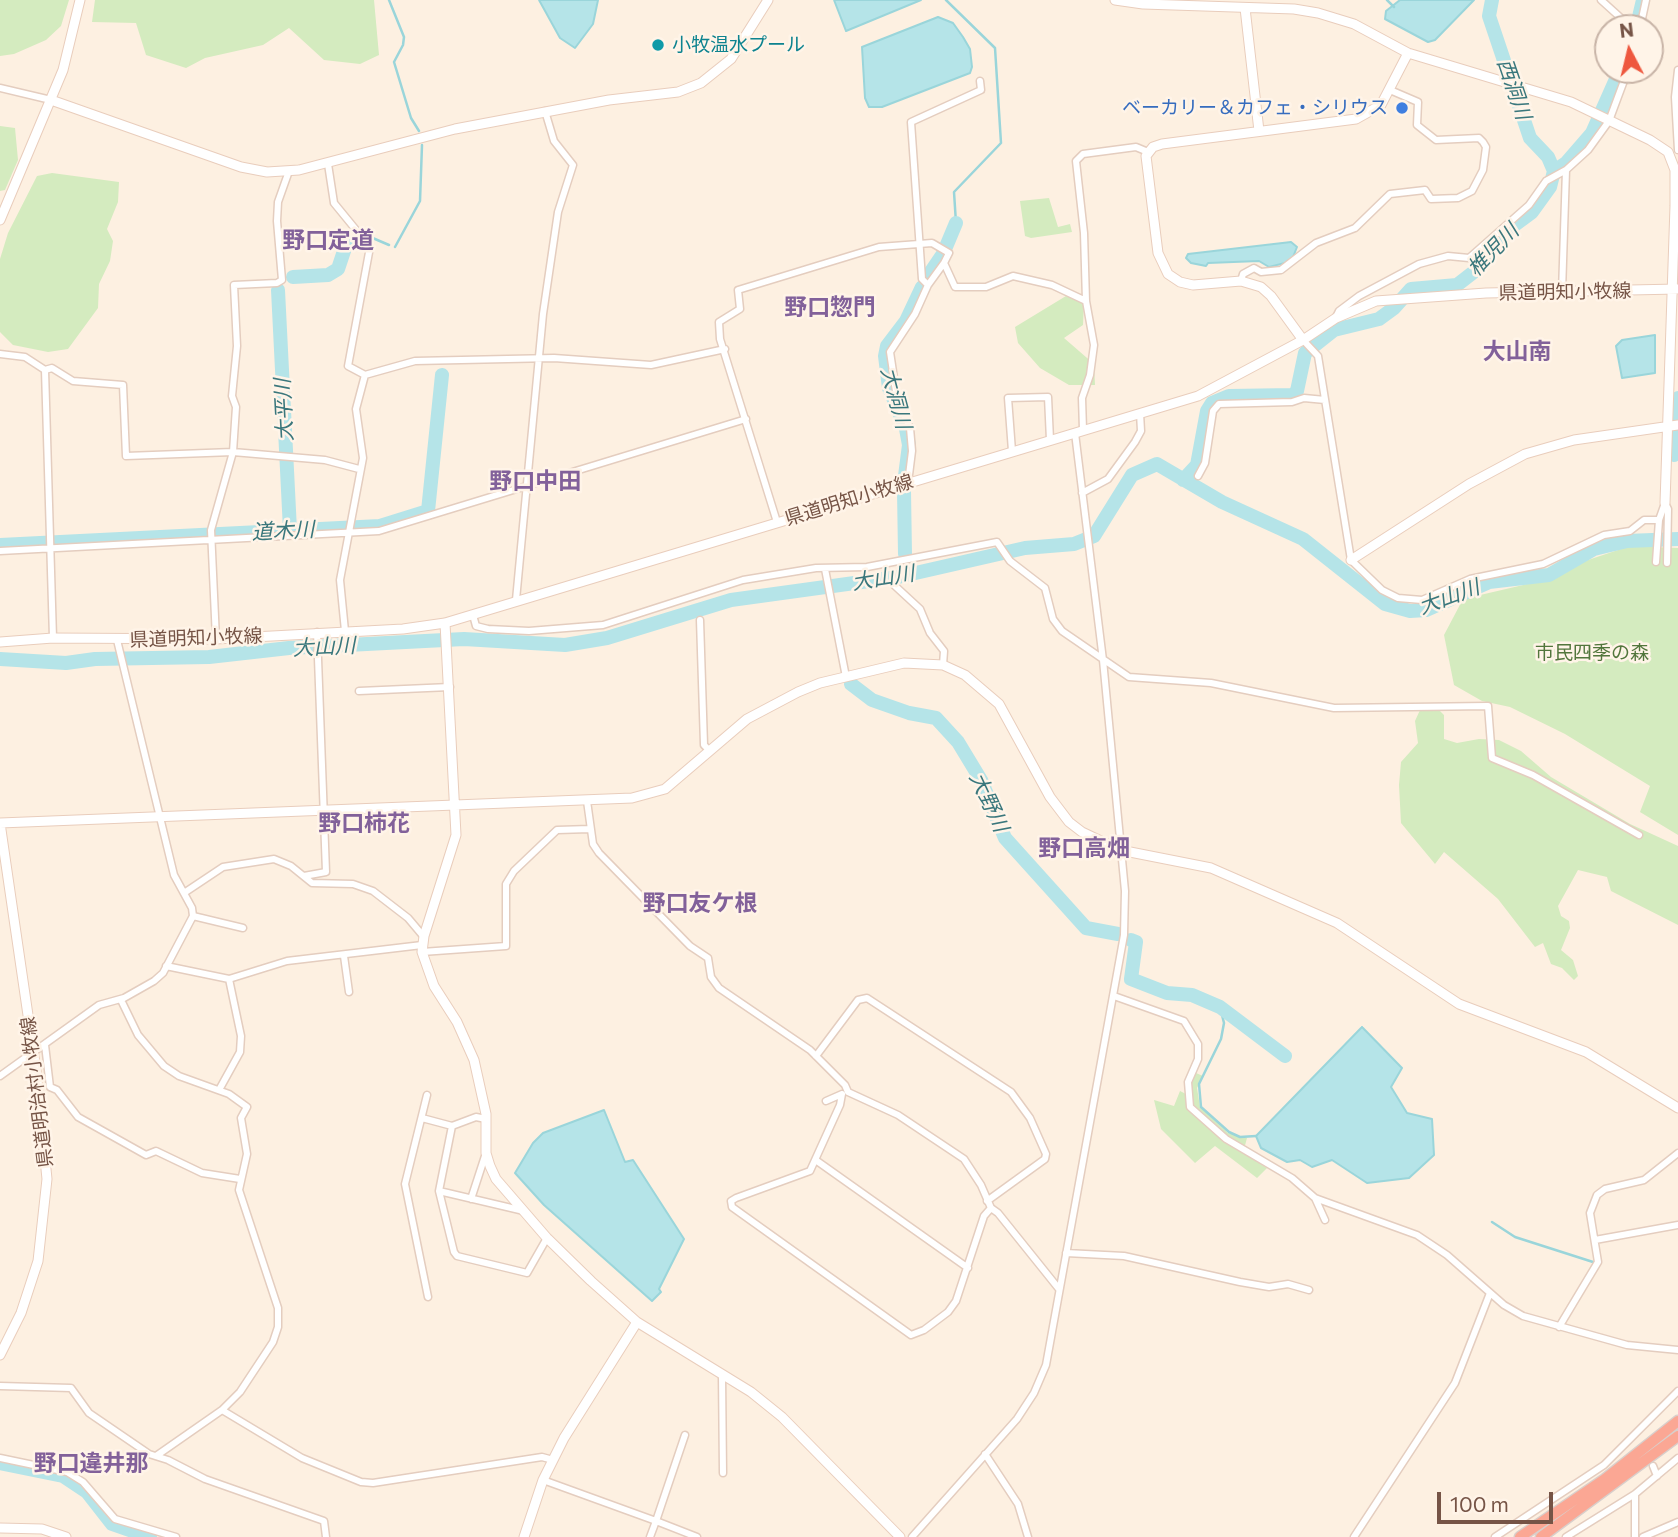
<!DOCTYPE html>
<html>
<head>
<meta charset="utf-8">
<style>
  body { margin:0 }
  #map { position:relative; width:1678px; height:1537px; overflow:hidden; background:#fdf0e1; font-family:Commissioner,sans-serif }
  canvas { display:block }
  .north { position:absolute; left:1594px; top:14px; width:70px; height:70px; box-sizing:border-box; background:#fff4e8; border:2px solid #c8b4a7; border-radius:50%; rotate:353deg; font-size:19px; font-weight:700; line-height:28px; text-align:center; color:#765446 }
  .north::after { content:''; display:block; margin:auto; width:24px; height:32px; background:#ee583f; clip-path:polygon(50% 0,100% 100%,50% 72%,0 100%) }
  .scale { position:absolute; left:1437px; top:1492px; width:116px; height:32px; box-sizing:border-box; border:4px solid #765446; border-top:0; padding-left:9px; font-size:21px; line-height:24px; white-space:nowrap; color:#765446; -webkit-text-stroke:5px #fff4e8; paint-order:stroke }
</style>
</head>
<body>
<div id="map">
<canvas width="1678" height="1537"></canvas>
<div class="north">N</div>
<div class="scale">100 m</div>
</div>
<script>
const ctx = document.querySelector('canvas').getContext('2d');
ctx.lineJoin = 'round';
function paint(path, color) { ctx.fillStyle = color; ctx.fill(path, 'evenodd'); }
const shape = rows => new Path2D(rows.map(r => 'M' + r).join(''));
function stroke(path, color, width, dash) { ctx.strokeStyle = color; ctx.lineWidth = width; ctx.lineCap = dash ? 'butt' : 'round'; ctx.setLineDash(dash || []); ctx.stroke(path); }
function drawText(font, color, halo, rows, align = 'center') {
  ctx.font = font + ' Commissioner,"Noto Sans JP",sans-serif'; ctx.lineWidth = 5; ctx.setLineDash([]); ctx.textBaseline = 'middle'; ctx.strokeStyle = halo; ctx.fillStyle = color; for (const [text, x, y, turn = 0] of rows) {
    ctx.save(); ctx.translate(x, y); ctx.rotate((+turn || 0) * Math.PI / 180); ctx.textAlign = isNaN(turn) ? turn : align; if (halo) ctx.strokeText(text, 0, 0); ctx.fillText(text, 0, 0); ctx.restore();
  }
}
paint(shape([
  [0,0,69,0,61,26,46,40,14,54,0,56],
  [95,0,374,0,379,55,360,64,324,60,289,28,263,45,205,58,186,68,146,55,136,23,92,22],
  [0,126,15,128,18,160,5,190,0,191],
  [52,173,119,182,118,202,107,229,113,241,110,261,99,284,98,308,68,349,48,352,13,345,0,332,0,259,8,233,37,176],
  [1049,198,1058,227,1070,224,1072,232,1031,238,1025,236,1020,201],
  [1066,296,1084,303,1083,325,1064,338,1094,364,1095,385,1069,385,1040,368,1018,343,1015,327],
  [1630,546,1678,548,1678,835,1640,812,1650,786,1565,734,1510,707,1482,701,1454,685,1444,635,1463,599,1549,579,1570,566],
  [1438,709,1444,715,1444,739,1457,743,1479,739,1499,740,1521,751,1551,777,1630,824,1678,846,1678,925,1611,891,1607,877,1578,870,1558,906,1561,916,1569,921,1570,928,1561,950,1573,960,1578,976,1574,980,1562,968,1551,964,1543,943,1535,947,1498,899,1444,852,1435,864,1401,823,1399,785,1401,762,1418,743,1415,721,1420,710],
  [1196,1073,1203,1076,1197,1088,1200,1107,1228,1133,1247,1138,1243,1153,1267,1168,1257,1178,1215,1146,1195,1163,1161,1129,1154,1100,1174,1106,1180,1091,1192,1097,1192,1082]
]), '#d4ebbf');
const water = shape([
  [539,0,598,0,593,24,575,48,560,38,539,0],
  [834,0,921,0,846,31,834,0],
  [1400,0,1474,0,1435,40,1428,42,1385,19,1386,11,1400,0],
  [938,17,953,23,963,37,970,49,972,67,970,73,882,107,869,107,865,98,862,47,938,17],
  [1291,242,1297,247,1293,257,1285,263,1269,267,1259,261,1208,263,1206,266,1191,263,1186,258,1188,254,1291,242],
  [1655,335,1655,373,1622,378,1616,346,1622,340,1655,335],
  [1362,1027,1402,1068,1391,1087,1407,1113,1432,1119,1434,1155,1409,1178,1367,1183,1332,1160,1312,1167,1300,1160,1287,1162,1261,1148,1256,1136,1362,1027],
  [604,1110,625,1162,633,1160,684,1239,659,1289,661,1292,652,1301,544,1205,515,1173,533,1143,543,1133,604,1110]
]);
paint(water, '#b5e4e8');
stroke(water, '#9ad5da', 2);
stroke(shape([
  [389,0,404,37,403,45,394,62,411,118,419,131],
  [946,0,995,48,1001,143,954,192,956,223],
  [1387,0,1394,7],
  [361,233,389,245],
  [347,242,356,235],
  [395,247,420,201,422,145],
  [1220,1007,1224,1023,1221,1039,1199,1084,1201,1107,1229,1132,1240,1137,1256,1136],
  [1492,1222,1515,1237,1593,1262]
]), '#9ad5da', 2.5);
stroke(shape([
  [1492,0,1489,16,1530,138,1548,157,1554,171],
  [1638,21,1643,0],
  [293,277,328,275,338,269,347,242],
  [926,279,943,254,956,223],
  [278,290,290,530],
  [1674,455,1678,398],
  [905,476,909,445,906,429,889,388,885,356,887,346,906,321,922,287],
  [1183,480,1197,465,1207,411,1212,403,1229,396,1293,395,1297,391,1305,353,1334,330,1379,319,1394,308,1411,289,1457,285,1475,271,1509,229,1532,212,1550,187,1554,171,1566,163,1592,133,1620,70],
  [904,491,905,554],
  [0,545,380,526,428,511,442,375],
  [0,659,66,663,95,659,209,657,289,648,464,639,565,645,607,638,731,600,898,577,1025,548,1074,544,1094,536,1132,475,1157,464,1222,502,1303,539,1385,604,1410,611,1426,610,1489,582,1549,575,1594,549,1627,541,1678,539],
  [851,684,872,700,909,713,936,718,958,742,981,780,1005,838,1086,928,1118,934],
  [1131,940,1136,942,1131,979,1167,993,1192,995,1220,1007,1285,1056],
  [0,1463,63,1476,87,1492,112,1524,150,1537]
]), '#b5e4e8', 14);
const street = shape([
  [1601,0,1632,28],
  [1640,28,1646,0],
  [1678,70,1675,97,1678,150],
  [0,88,51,100],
  [328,164,334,203,370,247,348,366,365,375,415,361,554,358,651,365,725,349],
  [1241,281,1243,274,1254,268,1261,272,1281,270,1316,243,1355,228,1390,194,1425,190,1431,199,1458,198,1472,191,1483,170,1486,147,1483,142,1479,138,1436,140,1417,125,1418,102,1390,90],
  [928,285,944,263,955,287,986,287,1013,276,1052,285,1086,301],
  [1562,292,1566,170],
  [1336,317,1339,311,1359,296,1419,264,1448,256,1469,258,1486,243,1529,205,1546,181,1566,170,1588,150,1609,121,1628,70],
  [1303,340,1318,356,1351,560,1382,590,1398,598,1422,600,1470,579,1543,564,1604,535,1630,531,1644,520,1659,520],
  [0,354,25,357,45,370,53,638],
  [45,370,52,368,73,381,123,385,126,456,233,452,325,460,359,469],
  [1083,430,1082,398,1090,375,1094,345,1086,301,1084,233,1076,161,1083,154,1136,147,1148,152],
  [1012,451,1008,398,1048,397,1050,440],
  [1198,476,1205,463,1213,411,1219,404,1292,402,1304,398,1325,400],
  [908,483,912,451,910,428,897,398,890,352,915,314,928,285,922,279,911,122,981,90,980,81],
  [1082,493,1108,479,1135,442,1141,431,1140,413],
  [1665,503,1668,509,1667,563],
  [777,522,720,339,719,322,740,309,738,290,879,247,932,243,949,253,944,263],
  [0,551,379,531,746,419],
  [1656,562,1659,520,1665,503],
  [825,569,846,677],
  [894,585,920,609,930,633,944,651,943,665],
  [516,600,543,314,558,212,573,165,554,141,545,111],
  [473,615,476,626,488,629,529,631,603,625,743,580,816,568,867,567,997,542,1010,561,1045,588,1053,619,1062,631,1129,677,1211,683,1334,708,1488,706,1492,758,1533,775,1639,835],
  [700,620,704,745,710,751],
  [345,631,340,580,363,458,356,409,365,375],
  [216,639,211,530,233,452,236,407,232,396,237,346,234,285,277,283,282,280,277,221,278,202,289,171],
  [359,691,450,687],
  [587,801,593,844,599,853,690,946,708,958,711,977,719,988,810,1050,845,1085,848,1092,898,1115,964,1159,981,1185,991,1208,998,1213,1059,1289],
  [304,876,326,872,317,632],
  [184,893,223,867,274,859,291,866,312,883,353,884,373,891,408,918,424,937],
  [193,916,243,928],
  [422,952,506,946,506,884,514,871,557,830,590,829],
  [344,956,349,992],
  [166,966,229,979,287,961,422,945],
  [1114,996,1184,1021,1198,1044,1198,1059,1188,1082,1190,1107,1226,1139,1292,1178,1315,1198,1417,1235,1447,1255,1504,1305,1523,1316,1627,1345,1678,1350],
  [121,1000,138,1035,164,1066,179,1076,229,1094,247,1107,241,1118,247,1154,239,1190,278,1308,278,1327,273,1342,240,1392,222,1410,156,1456],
  [45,1045,50,1087,57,1090,78,1117,146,1155,156,1151,202,1173,240,1179],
  [816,1056,858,1000,867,998,1011,1092,1030,1118,1046,1154,1045,1159,987,1201],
  [0,1076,99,1005,124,998,154,981,163,973,193,916,192,908,174,875,117,640],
  [219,1090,240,1052,241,1036,229,979],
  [842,1094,840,1105,810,1171,736,1198,731,1201,732,1207,911,1335,924,1330,948,1312,956,1301,984,1216,991,1208],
  [427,1095,405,1184,428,1297],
  [826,1101,842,1094],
  [422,1118,452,1126],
  [486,1119,476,1117,452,1126,439,1191,454,1252,457,1256,527,1273,547,1238],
  [817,1161,968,1268],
  [439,1191,524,1211],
  [1315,1198,1325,1220],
  [471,1199,486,1153],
  [1595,1240,1678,1225],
  [1066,1253,1124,1256,1240,1282,1269,1287,1288,1284,1309,1290],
  [1559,1327,1598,1262,1590,1213,1597,1195,1605,1189,1644,1180,1678,1153],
  [722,1375,723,1473],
  [0,1386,71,1388,89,1413,149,1454,168,1460,205,1479,324,1521,326,1537],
  [222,1410,302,1458,361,1482,373,1483,542,1457,553,1460],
  [985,1454,1018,1504,1028,1537],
  [0,1458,67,1472,83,1482,115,1519,176,1537],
  [1653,1466,1657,1476],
  [543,1480,656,1521,685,1435],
  [650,1537,656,1521,697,1537],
  [912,1537,1017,1419,1034,1393,1046,1365,1124,935,1125,891,1103,660,1075,433],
  [1354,1537,1455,1383,1490,1293],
  [1495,1537,1604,1465,1678,1391],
  [1566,1537,1635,1494,1678,1458],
  [1635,1537,1635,1494],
  [1643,1537,1678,1522]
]);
const secondary = shape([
  [1115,0,1143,4,1294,9,1318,13,1354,24,1408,53,1571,102,1650,140,1668,152,1675,170,1675,206,1665,503],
  [1245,8,1259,131],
  [51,100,241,167,267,172,299,170,455,129,609,100,678,92,701,83,731,59,768,0],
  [0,220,63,70,80,0],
  [1303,340,1271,296,1261,287,1241,281,1193,285,1180,282,1168,274,1158,253,1146,156,1153,147,1162,144,1356,119,1381,105,1408,53],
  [1351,560,1469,484,1525,454,1574,440,1678,425],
  [445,623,456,835,424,936,422,952,434,986,457,1022,474,1060,486,1114,486,1153,490,1166,496,1179,547,1238,591,1281,637,1322,751,1392,782,1417,900,1537],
  [0,642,53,638,216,639,403,629,445,623,1198,396,1303,340,1336,318,1376,301,1486,293,1678,289],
  [0,823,632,798,665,789,747,719,798,692,820,683,904,663,943,665,965,675,999,704,1050,797,1069,822,1082,832,1120,850,1211,868,1337,923,1459,1004,1586,1052,1678,1108],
  [0,823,36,1070,47,1179,38,1261,21,1313,0,1355],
  [0,1528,42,1529,66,1537],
  [524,1537,543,1480,564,1438,637,1322]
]);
const highway = shape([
  [1520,1537,1605,1479,1678,1421],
  [1541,1537,1678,1436]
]);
stroke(street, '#e4cdbf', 9);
stroke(secondary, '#e9cdbc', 11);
stroke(highway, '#d9cfcb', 13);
stroke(street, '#fff', 6);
stroke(secondary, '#fff', 9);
stroke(highway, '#fba794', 10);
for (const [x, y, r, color] of [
  [658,45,7,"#0f9aa8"],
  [1402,108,7,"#3f7fe0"]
]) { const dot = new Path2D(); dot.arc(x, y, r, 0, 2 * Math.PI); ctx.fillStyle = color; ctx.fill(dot); stroke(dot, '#fff4e8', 2.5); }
drawText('19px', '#0d838f', '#fff4e8', [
  ["小牧温水プール",672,45]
], 'left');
drawText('19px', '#366cbe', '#fff4e8', [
  ["ベーカリー＆カフェ・シリウス",1388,108]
], 'right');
drawText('19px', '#765446', '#fff4e8', [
  ["県道明知小牧線",1565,292,-1],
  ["県道明知小牧線",849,500,-17],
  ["県道明知小牧線",196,638,-2],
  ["県道明治村小牧線",37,1092,-97]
]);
drawText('19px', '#52763c', '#fff4e8', [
  ["市民四季の森",1592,653]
]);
drawText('italic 21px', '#3a777c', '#fff4e8', [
  ["西洞川",1514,89,71],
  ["椎児川",1493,250,-46],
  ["大洞川",896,398,75],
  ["大平川",284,410,-93],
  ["道木川",283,531,-3],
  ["大山川",883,578,-9],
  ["大山川",1449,597,-20],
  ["大山川",324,647,-3],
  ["大野川",989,802,65]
]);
drawText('bold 23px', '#82619a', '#fff4e8', [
  ["野口定道",328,240],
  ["野口惣門",830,307],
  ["大山南",1517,351],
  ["野口中田",535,481],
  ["野口柿花",364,823],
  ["野口高畑",1084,848],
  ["野口友ケ根",700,903],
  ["野口違井那",91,1463]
]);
</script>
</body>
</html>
